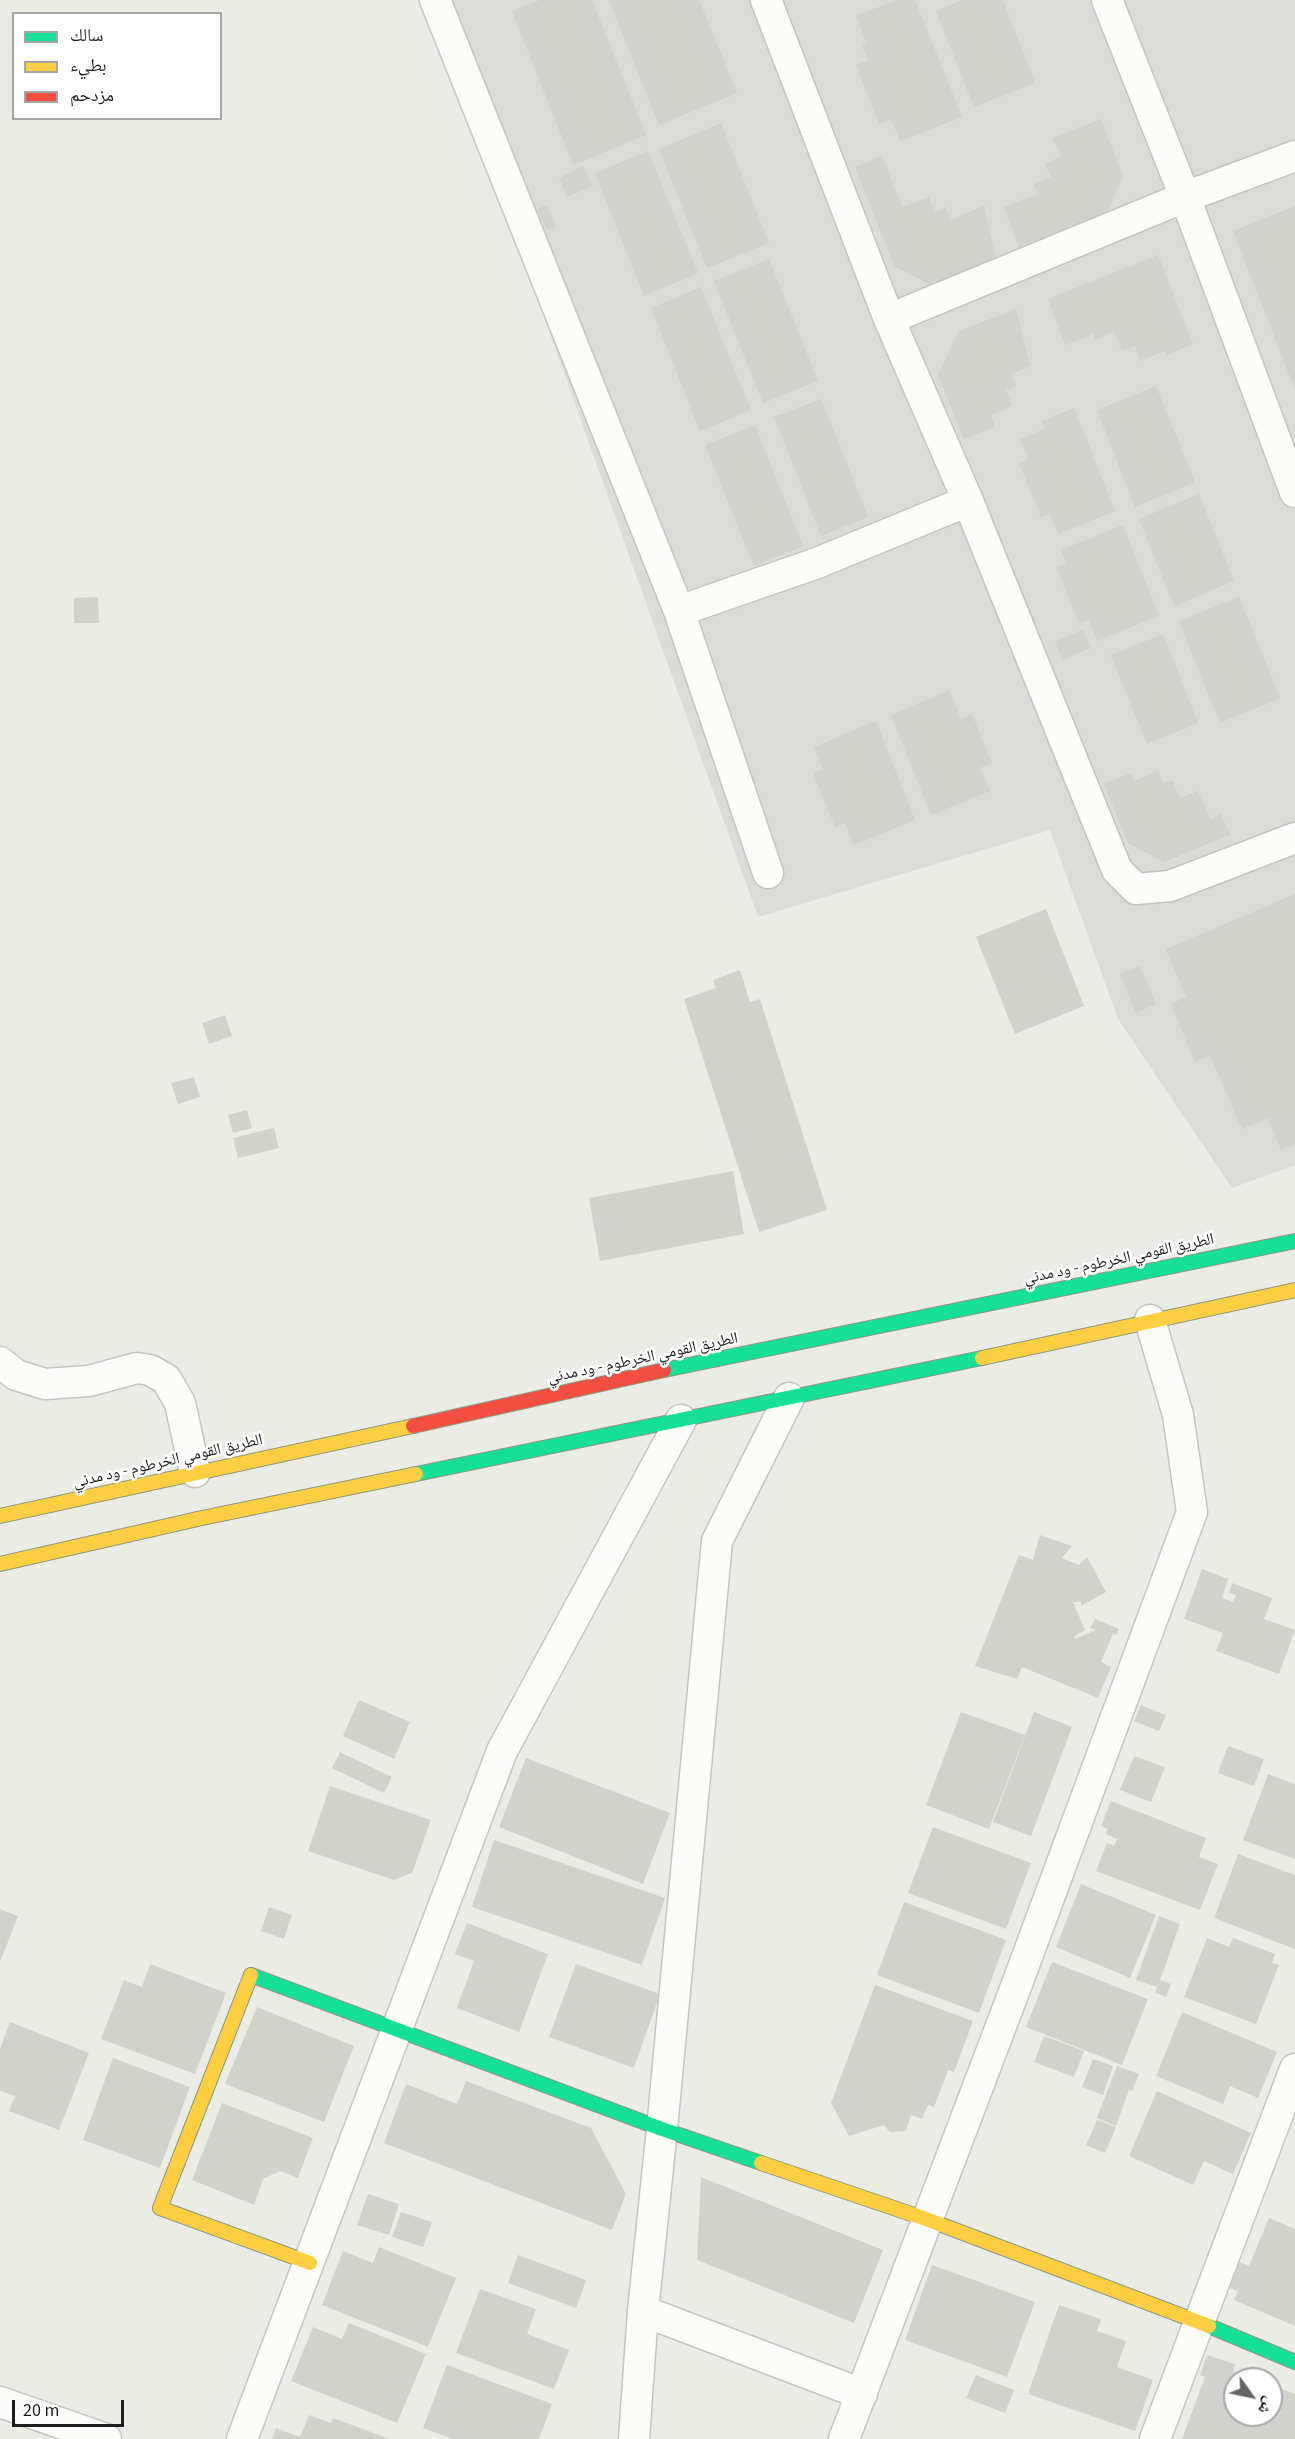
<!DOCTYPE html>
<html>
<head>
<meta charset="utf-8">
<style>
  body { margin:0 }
  #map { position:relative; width:1295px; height:2439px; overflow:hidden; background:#ecece6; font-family:"Source Sans 3","Noto Naskh Arabic",sans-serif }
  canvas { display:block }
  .legend { position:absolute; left:12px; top:12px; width:210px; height:108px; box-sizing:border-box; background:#fff; border:2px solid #a5a5a5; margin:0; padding:8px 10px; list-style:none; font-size:18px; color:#1d1d1d }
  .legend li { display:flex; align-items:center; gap:12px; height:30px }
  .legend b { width:30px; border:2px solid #a5a5a5 }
  .north { position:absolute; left:1223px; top:2367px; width:60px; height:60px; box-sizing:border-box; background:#fff; border:2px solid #a5a5a5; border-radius:50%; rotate:123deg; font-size:16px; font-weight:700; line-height:24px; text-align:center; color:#1d1d1d }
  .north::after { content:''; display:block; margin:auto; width:21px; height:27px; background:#656563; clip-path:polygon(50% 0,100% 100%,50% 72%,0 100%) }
  .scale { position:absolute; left:12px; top:2400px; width:112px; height:27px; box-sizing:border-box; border:3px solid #1d1d1d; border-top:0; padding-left:8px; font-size:18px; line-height:21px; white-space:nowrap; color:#1d1d1d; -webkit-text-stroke:4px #fff; paint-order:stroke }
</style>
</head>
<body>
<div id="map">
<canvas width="1295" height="2439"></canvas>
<ul class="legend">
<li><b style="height:8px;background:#16e098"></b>سالك</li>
<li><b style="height:8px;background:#ffcf43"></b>بطيء</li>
<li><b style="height:8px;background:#f24e42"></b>مزدحم</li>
</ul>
<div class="north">ش</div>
<div class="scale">20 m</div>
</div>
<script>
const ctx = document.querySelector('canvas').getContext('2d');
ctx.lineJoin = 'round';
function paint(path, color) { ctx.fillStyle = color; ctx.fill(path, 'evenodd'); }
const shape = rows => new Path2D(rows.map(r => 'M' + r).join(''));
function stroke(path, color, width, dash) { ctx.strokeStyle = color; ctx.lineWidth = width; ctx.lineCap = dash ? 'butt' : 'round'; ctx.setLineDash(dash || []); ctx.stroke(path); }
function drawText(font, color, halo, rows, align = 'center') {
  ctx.font = font + ' "Source Sans 3","Noto Naskh Arabic",sans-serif'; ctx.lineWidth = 5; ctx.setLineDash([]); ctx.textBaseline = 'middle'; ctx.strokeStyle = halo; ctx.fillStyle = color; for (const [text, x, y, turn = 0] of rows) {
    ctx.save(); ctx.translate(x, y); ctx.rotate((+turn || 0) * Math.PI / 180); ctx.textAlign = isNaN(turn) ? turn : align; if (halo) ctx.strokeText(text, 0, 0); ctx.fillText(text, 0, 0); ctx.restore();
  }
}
paint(shape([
  [431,0,1295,0,1295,1165,1232,1188,1118,1019,1050,830,758,917]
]), '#dbdbd7');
paint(shape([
  [540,0,592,0,646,135,573,165,512,11],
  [609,0,699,0,737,93,659,125],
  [896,0,915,0,962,117,900,141,891,119,879,124,856,65,868,60,862,44,866,42,856,16],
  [962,0,1003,0,1035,83,974,107,936,11],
  [1101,119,1123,176,1106,216,1020,251,1004,207,1038,194,1034,184,1051,177,1045,164,1061,157,1053,138],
  [721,123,769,243,707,268,659,149],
  [648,151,698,273,644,296,595,173],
  [882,156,902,207,929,197,934,212,946,207,950,220,984,206,997,263,937,288,894,266,855,167],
  [583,166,592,186,567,197,559,178],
  [547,205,556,227,547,231,537,209],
  [1295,206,1295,390,1233,231],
  [1158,255,1193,344,1167,355,1165,351,1140,361,1135,346,1122,351,1114,332,1095,340,1093,334,1065,345,1048,299],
  [769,259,818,381,763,403,714,281],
  [701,287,751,410,700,431,651,308],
  [1016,309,1030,366,1012,374,1016,386,1006,390,1012,406,991,415,995,427,964,439,938,375,959,331],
  [1156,386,1195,482,1135,507,1097,410],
  [821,399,868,517,821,536,774,417],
  [1074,408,1115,511,1058,534,1050,514,1041,517,1019,463,1028,459,1020,439,1045,429,1042,421],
  [755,425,803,546,754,566,705,445],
  [1199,494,1234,581,1174,606,1139,519],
  [1123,525,1159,616,1097,641,1089,620,1079,624,1056,567,1066,564,1061,550],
  [98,597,99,623,74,623,74,598],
  [1239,597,1280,698,1220,723,1179,621],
  [1083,630,1091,648,1062,660,1055,641],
  [1163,634,1198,723,1147,744,1111,655],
  [949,690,961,719,972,714,992,763,980,768,990,791,931,815,891,715],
  [876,721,915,820,853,845,845,823,835,827,813,773,823,769,814,747],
  [1158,771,1163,784,1172,780,1180,798,1198,791,1210,819,1221,814,1230,835,1164,862,1128,843,1104,784,1131,773,1134,781],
  [1295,894,1295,1144,1281,1150,1268,1118,1242,1129,1210,1055,1195,1062,1171,1004,1186,997,1166,949],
  [1046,909,1084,1006,1015,1034,976,937],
  [1140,966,1156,1004,1136,1013,1120,974],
  [740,970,750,1002,760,999,827,1210,759,1232,684,999,716,988,713,980],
  [225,1015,232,1036,209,1044,202,1023],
  [194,1077,200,1097,178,1104,171,1083],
  [247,1110,252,1128,233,1133,228,1115],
  [274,1128,279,1148,238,1158,233,1138],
  [733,1171,744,1234,600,1261,589,1198],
  [1040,1535,1072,1546,1062,1558,1079,1565,1087,1557,1106,1592,1081,1606,1081,1602,1073,1602,1085,1630,1075,1636,1075,1639,1096,1630,1090,1628,1095,1619,1119,1629,1116,1635,1113,1634,1101,1662,1111,1667,1098,1698,1022,1667,1017,1679,975,1666,1019,1555,1033,1560],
  [1202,1569,1228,1579,1222,1598,1233,1602,1236,1595,1229,1593,1232,1583,1272,1598,1264,1619,1295,1630,1279,1674,1216,1651,1223,1633,1184,1619],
  [359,1700,410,1722,394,1759,343,1736],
  [1141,1705,1166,1715,1159,1731,1134,1721],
  [961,1712,1025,1735,989,1829,926,1805],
  [1034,1712,1072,1727,1031,1836,993,1822],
  [1228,1746,1264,1759,1254,1786,1218,1773],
  [340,1752,392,1777,384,1793,332,1768],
  [1134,1756,1165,1767,1151,1802,1120,1790],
  [526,1758,670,1813,643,1884,499,1827],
  [1268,1774,1295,1784,1295,1859,1243,1840],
  [330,1786,431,1820,412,1873,394,1880,308,1851],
  [1111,1801,1206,1838,1199,1857,1218,1864,1200,1910,1096,1871,1107,1843,1114,1846,1117,1839,1106,1834,1108,1829,1101,1826],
  [933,1827,1031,1863,1006,1929,908,1893],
  [494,1840,665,1898,642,1965,472,1907],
  [1238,1854,1295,1875,1295,1949,1214,1918],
  [1081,1884,1156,1915,1130,1978,1056,1947],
  [904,1902,1006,1940,979,2013,877,1975],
  [269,1907,292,1915,284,1939,261,1931],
  [0,1909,18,1916,0,1962],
  [1159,1916,1180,1924,1160,1980,1171,1984,1166,1997,1155,1993,1157,1987,1136,1980],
  [467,1923,548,1954,519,2032,457,2008,474,1961,455,1954],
  [1207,1938,1229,1947,1233,1938,1275,1954,1272,1963,1279,1965,1256,2024,1184,1997],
  [1052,1962,1148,1999,1122,2065,1026,2027],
  [150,1964,226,1993,195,2074,101,2039,124,1980,142,1987],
  [576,1964,660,1994,634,2068,549,2037],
  [875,1985,973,2021,954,2072,948,2070,934,2107,928,2105,922,2119,911,2115,906,2131,890,2132,884,2125,849,2136,831,2103],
  [257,2007,354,2046,324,2122,225,2084],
  [1182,2012,1277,2052,1258,2098,1230,2086,1223,2104,1156,2076],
  [10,2022,89,2053,59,2130,9,2111,15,2096,0,2091,0,2049],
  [1044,2036,1084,2051,1074,2077,1034,2062],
  [113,2058,190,2087,160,2168,83,2140],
  [1093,2059,1113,2066,1103,2095,1082,2087],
  [1117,2066,1139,2074,1132,2091,1129,2090,1116,2126,1097,2118],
  [466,2081,591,2128,626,2194,612,2230,384,2143,406,2084,457,2104],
  [1157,2091,1251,2133,1233,2174,1204,2161,1193,2185,1129,2156],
  [222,2103,313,2138,298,2178,280,2171,263,2179,254,2205,192,2180],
  [1097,2120,1116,2127,1105,2153,1086,2145],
  [701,2177,883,2250,854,2323,697,2260],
  [368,2194,399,2204,389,2235,357,2225],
  [401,2212,432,2222,423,2247,392,2237],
  [1269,2218,1295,2229,1295,2326,1234,2300,1238,2291,1228,2288,1239,2262,1249,2266],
  [379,2247,456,2278,428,2347,322,2305,343,2251,373,2263],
  [518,2255,586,2280,576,2308,508,2283],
  [932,2265,1035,2302,1007,2377,905,2340],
  [480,2289,536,2309,527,2334,569,2350,554,2389,456,2353],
  [1059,2305,1101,2319,1097,2331,1126,2341,1117,2367,1153,2380,1135,2431,1028,2394],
  [349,2323,426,2354,397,2423,291,2381,313,2327,342,2339],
  [1207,2355,1235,2364,1233,2372,1253,2379,1235,2379,1235,2415,1271,2415,1271,2385,1295,2394,1295,2439,1182,2439,1205,2377,1200,2375],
  [447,2365,552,2404,539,2439,453,2439,423,2428],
  [976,2375,1014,2390,1005,2413,966,2398],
  [309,2415,331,2423,333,2418,390,2439,272,2439,276,2428,300,2437]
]), '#d2d2cd');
const street = shape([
  [435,0,679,611,768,873],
  [766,0,889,319,968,501,1117,870,1136,889,1170,886,1295,838],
  [1107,0,1185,197,1295,492],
  [889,319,1185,197,1295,156],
  [679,611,817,563,968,501],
  [0,1362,16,1375,45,1384,89,1381,137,1368,150,1370,166,1379,180,1403,195,1472],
  [643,2311,862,2394],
  [0,2402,106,2439],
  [242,2439,502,1751,681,1420],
  [634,2439,643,2311,662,2129,717,1541,789,1398],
  [844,2439,1017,1984,1192,1512,1178,1415,1150,1320],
  [1155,2439,1295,2069]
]);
const fast = shape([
  [664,1370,1295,1241],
  [416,1474,982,1358],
  [251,1975,662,2129,761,2163],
  [1209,2326,1295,2362]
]);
const slow = shape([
  [982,1358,1295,1290],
  [0,1516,413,1426],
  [0,1564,202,1518,416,1474],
  [251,1975,160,2208,310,2263],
  [761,2163,926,2219,1209,2326]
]);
const jam = shape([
  [413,1426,664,1370]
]);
stroke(street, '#c4c4c2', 33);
stroke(fast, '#8c977e', 16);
stroke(slow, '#8c977e', 16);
stroke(jam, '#8c977e', 16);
stroke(street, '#fcfcfb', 30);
stroke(fast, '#16e098', 14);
stroke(slow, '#ffcf43', 14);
stroke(jam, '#f24e42', 14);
drawText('16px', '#1d1d1d', '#fff', [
  ["الطريق القومي الخرطوم - ود مدني",1119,1260,-12],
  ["الطريق القومي الخرطوم - ود مدني",643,1359,-12],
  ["الطريق القومي الخرطوم - ود مدني",168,1462,-13]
]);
</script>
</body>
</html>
